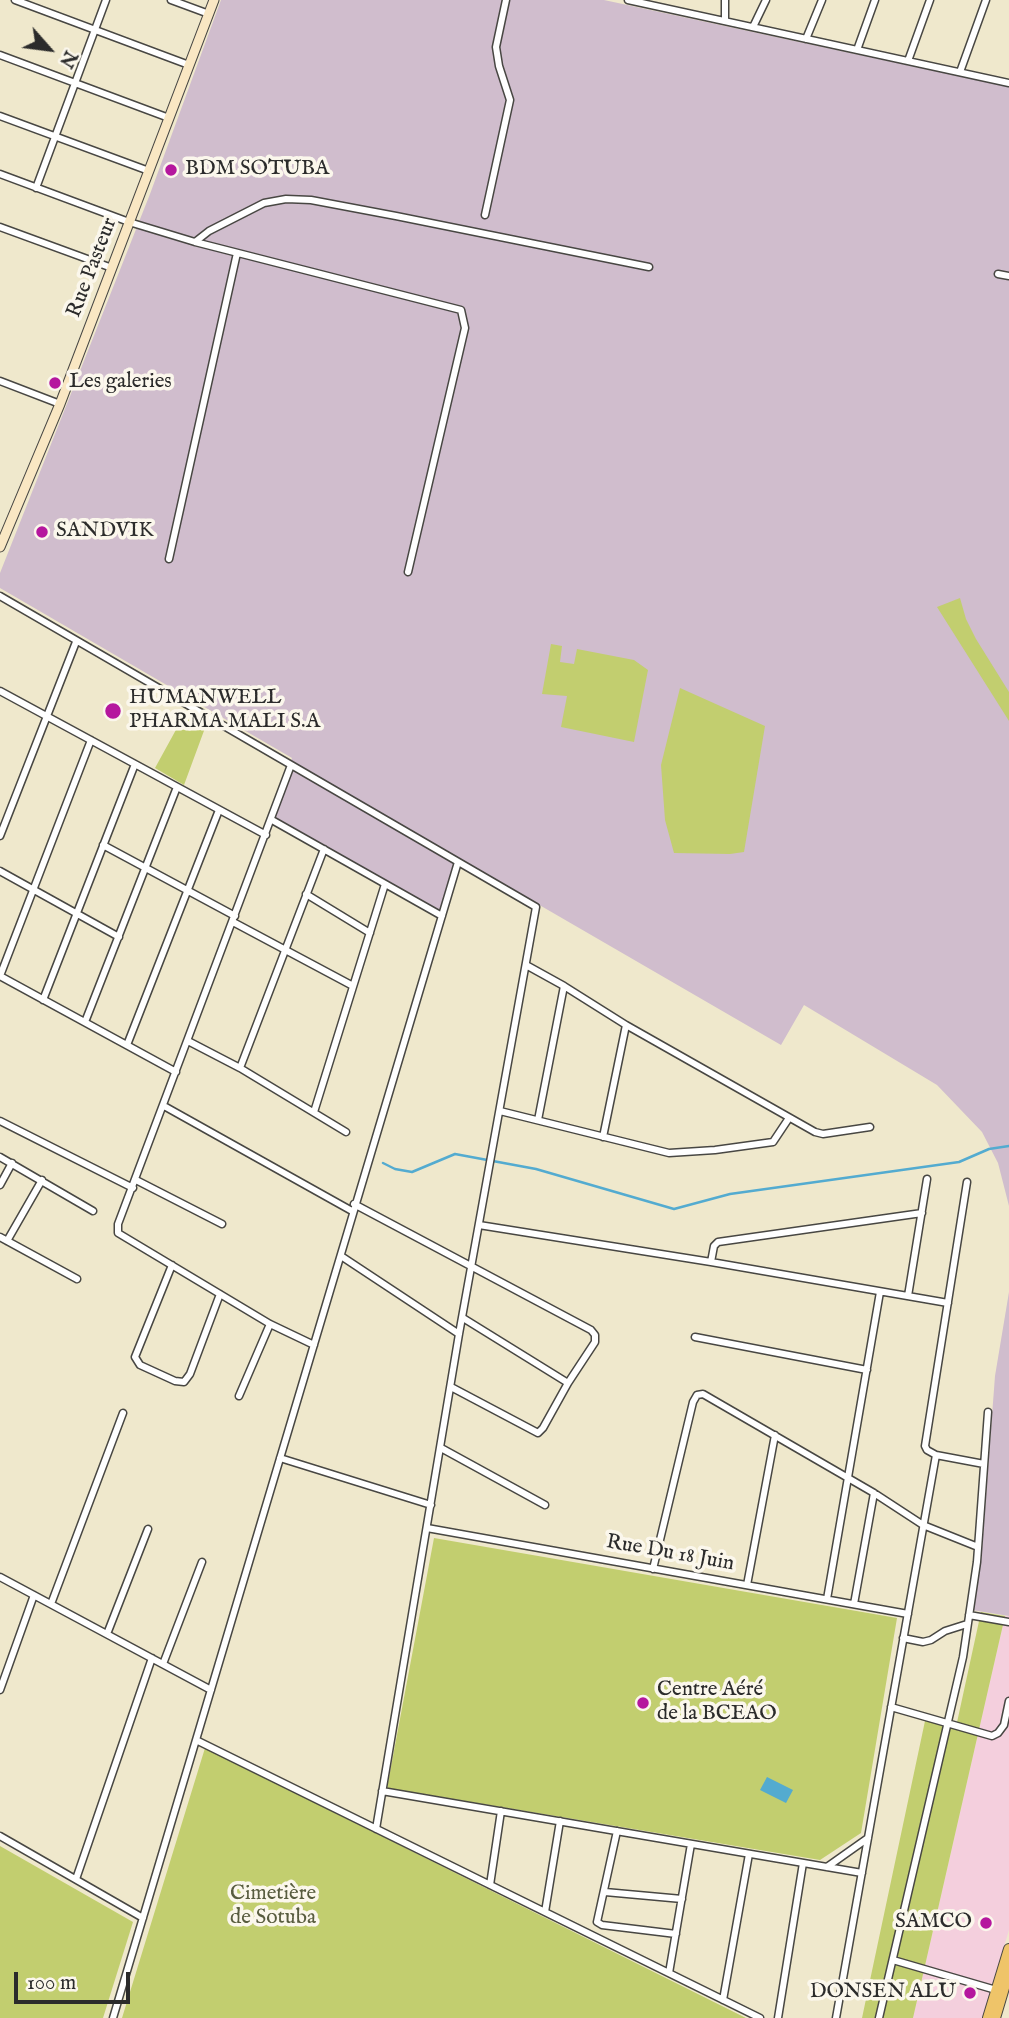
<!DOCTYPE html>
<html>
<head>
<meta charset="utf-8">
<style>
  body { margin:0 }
  #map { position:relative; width:1009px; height:2018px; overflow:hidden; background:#efe8cc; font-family:"IM FELL English",serif }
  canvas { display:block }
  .north { position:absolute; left:14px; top:14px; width:70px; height:70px; -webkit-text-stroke:5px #fbf7ec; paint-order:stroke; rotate:118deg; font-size:19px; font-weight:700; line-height:28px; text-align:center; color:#2b2b2b }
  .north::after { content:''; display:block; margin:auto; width:24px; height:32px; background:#2b2b2b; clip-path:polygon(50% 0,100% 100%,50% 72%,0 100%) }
  .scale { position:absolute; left:14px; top:1972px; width:116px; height:32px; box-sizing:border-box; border:4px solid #2b2b2b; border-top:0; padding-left:9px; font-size:21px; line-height:24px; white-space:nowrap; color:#2b2b2b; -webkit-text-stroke:5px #fbf7ec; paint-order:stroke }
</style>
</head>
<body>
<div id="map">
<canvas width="1009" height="2018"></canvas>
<div class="north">N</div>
<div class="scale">100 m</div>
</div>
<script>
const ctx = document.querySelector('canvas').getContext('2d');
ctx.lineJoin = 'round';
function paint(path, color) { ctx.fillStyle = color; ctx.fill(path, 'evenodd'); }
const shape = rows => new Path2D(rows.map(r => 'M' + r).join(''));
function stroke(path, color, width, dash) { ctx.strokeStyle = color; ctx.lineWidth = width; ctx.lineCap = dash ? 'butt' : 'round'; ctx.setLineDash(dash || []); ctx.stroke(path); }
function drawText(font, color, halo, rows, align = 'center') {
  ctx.font = font + ' "IM FELL English",serif'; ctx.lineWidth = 7; ctx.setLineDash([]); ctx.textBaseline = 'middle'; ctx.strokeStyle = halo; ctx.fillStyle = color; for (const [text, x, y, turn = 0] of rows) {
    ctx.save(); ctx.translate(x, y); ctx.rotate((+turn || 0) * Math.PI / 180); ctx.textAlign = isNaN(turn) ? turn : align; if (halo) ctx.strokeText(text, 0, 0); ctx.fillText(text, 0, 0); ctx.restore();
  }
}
paint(shape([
  [1005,1616,1009,1616,1009,1930,983,2018,913,2018]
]), '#f4cfdd');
paint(shape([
  [221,0,604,0,1009,87,1009,1206,998,1163,982,1132,937,1085,804,1005,781,1045,460,859,444,917,270,818,292,758,0,588,0,573,150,194],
  [1009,1292,1009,1616,972,1610,981,1561,995,1376]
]), '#d0bdcd');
paint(shape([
  [960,598,966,619,976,639,1009,692,1009,721,937,607],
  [551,644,562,646,560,662,574,664,577,649,634,660,648,670,634,742,561,727,567,696,542,694],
  [680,688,765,726,744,852,730,854,674,853,665,820,661,765],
  [183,717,205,728,184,785,155,768],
  [434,1538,897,1618,861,1833,820,1860,387,1788],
  [981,1612,1005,1616,913,2018,862,2018,925,1721,956,1727],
  [205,1748,746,2018,122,2018],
  [0,1846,133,1922,103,2018,0,2018]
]), '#c2ce6f');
paint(shape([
  [767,1777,793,1790,786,1803,760,1790]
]), '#53abd0');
stroke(shape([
  [383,1163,395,1169,412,1172,455,1154,536,1169,674,1209,730,1194,959,1162,989,1149,1009,1146]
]), '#53abd0', 2.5);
const minor = shape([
  [15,0,189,65],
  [171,0,209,14],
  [628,0,1009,83],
  [725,0,725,21],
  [753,27,766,0],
  [806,39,822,0],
  [857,50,875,0],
  [0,55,169,118],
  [908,61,930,0],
  [960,72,986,0],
  [0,116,149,171],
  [0,174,129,222,195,242,461,310,465,328,408,572],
  [36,188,106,0],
  [485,215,510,100,499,66,496,47,506,0],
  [0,227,112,268],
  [195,242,209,231,264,203,286,199,311,200,396,216,649,267],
  [998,274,1009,276],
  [0,381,60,404],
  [169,559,237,253],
  [0,596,536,907,459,1334,376,1829],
  [0,691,266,835],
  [291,765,118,1224,118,1233,270,1324,314,1345],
  [272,820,442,916],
  [0,836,76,642],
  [103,845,235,916],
  [0,871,119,937],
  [306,894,370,933],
  [233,922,353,986],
  [526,965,564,986,538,1120],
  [0,976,91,740],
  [0,976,176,1072],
  [564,986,626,1025,603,1137],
  [43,1000,135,764],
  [85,1022,177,787],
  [626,1025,815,1132,823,1134,870,1127],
  [188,1041,240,1068,346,1132],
  [127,1045,219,810],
  [240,1068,324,849],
  [164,1106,352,1211],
  [500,1111,669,1153,715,1150,773,1142,789,1118],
  [314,1112,385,884],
  [0,1121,133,1188],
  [0,1157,93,1211],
  [136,1180,222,1224],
  [967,1182,925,1446,927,1450,936,1455,984,1464],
  [0,1185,12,1163],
  [354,1204,591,1330,595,1335,595,1342,568,1383,543,1428,538,1433,451,1387],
  [479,1225,711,1262,948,1303],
  [0,1237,77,1279],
  [7,1241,42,1180],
  [341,1256,459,1334],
  [711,1262,714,1246,718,1242,922,1213],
  [172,1265,135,1357,140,1365,175,1381,184,1382,190,1374,220,1294],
  [908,1296,927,1179],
  [463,1318,568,1383],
  [695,1337,867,1370],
  [239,1396,270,1324],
  [441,1448,545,1505],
  [280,1458,431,1505],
  [427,1528,908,1614],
  [653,1569,693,1402,697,1395,703,1394,874,1493,923,1525,978,1547],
  [0,1577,211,1690],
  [747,1585,775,1435],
  [827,1599,880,1292],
  [51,1604,123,1413],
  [854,1604,874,1493],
  [969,1615,1009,1622],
  [107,1634,148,1529],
  [903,1638,923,1642,931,1640,945,1631,967,1624],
  [163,1664,202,1562],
  [0,1690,34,1595],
  [891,1707,992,1736,998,1733,1004,1725,1009,1701],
  [196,1740,760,2018],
  [382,1791,862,1873],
  [617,1831,597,1922,602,1925,676,1934],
  [0,1836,143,1918],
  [827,1867,868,1838],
  [76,1879,152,1658],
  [490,1885,501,1811],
  [605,1892,682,1899],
  [545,1912,560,1821],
  [893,1960,996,1990],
  [669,1973,691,1844],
  [723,2000,749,1854],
  [113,2018,458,862],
  [778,2018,803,1863],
  [836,2018,936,1455],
  [879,2018,963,1657,977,1562,988,1412]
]);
const secondary = shape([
  [0,547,60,404,214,0]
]);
const primary = shape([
  [988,2018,1009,1949],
  [995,2018,1009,1971]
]);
stroke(minor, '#484743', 9);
stroke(secondary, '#484743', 11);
stroke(primary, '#484743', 12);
stroke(minor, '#fff', 6);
stroke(secondary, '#f9e7c3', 9);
stroke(primary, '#efc469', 10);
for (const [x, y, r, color] of [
  [171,170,7,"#b5179e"],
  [55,383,7,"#b5179e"],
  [42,532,7,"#b5179e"],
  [113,711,9,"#b5179e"],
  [643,1703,7,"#b5179e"],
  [986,1923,7,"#b5179e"],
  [970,1993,7,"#b5179e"]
]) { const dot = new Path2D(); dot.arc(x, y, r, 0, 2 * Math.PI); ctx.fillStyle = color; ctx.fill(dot); stroke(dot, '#fbf7ec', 2.5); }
drawText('21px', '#2b2b2b', '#fbf7ec', [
  ["BDM SOTUBA",185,170],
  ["Les galeries",69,383],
  ["SANDVIK",56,532],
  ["HUMANWELL",129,699],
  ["PHARMA MALI S.A",129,723],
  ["Centre Aéré",657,1691],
  ["de la BCEAO",657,1715],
  ["SAMCO",972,1923,"right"],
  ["DONSEN ALU",956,1993,"right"]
], 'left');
drawText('21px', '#2b2b2b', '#fbf7ec', [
  ["Rue Pasteur",93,268,-69],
  ["Rue Du 18 Juin",670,1554,10]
]);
drawText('21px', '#585c3f', '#fbf7ec', [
  ["Cimetière",273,1895],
  ["de Sotuba",273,1919]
]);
</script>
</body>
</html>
